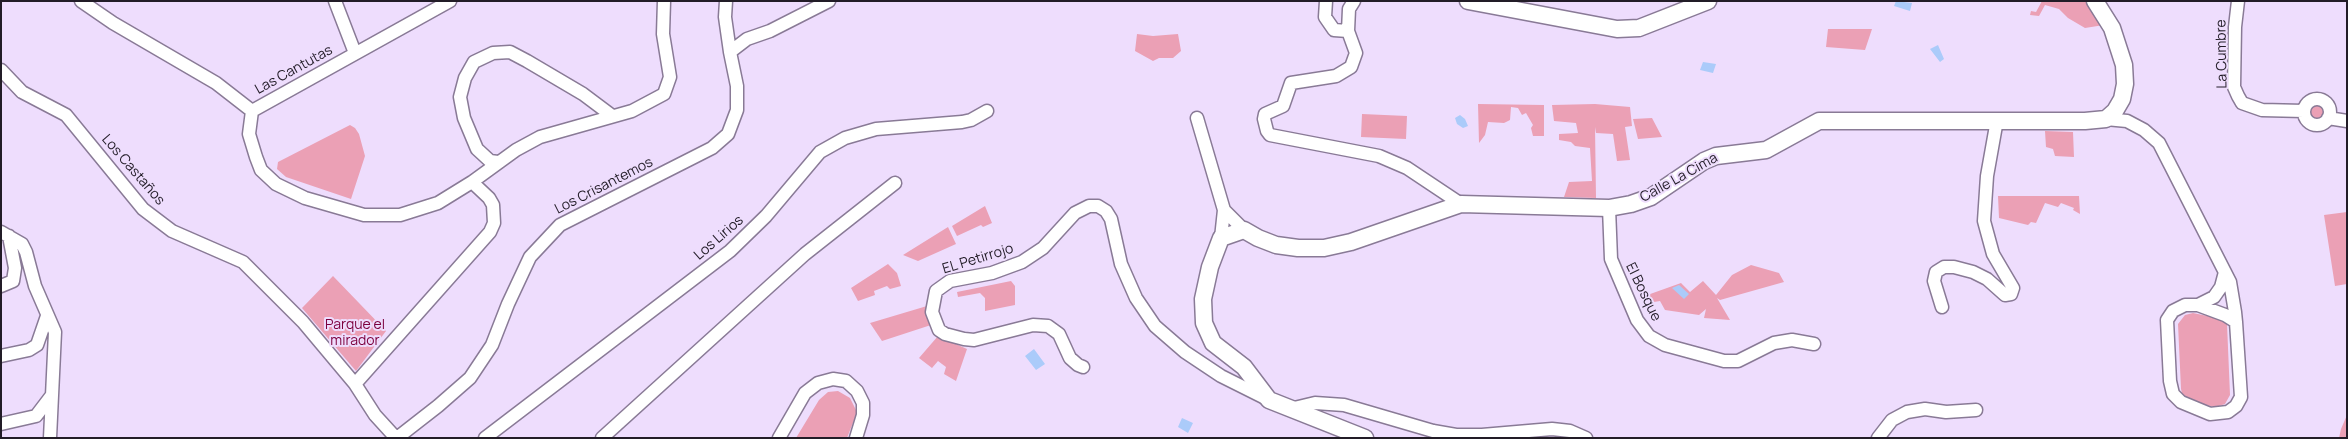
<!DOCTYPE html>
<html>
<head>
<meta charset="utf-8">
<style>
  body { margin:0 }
  #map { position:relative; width:2348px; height:439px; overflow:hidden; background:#eeddfd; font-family:Manrope,sans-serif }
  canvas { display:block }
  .frame { position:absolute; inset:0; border:2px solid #221c27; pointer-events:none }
</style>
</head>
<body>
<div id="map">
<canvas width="2348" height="439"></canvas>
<div class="frame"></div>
</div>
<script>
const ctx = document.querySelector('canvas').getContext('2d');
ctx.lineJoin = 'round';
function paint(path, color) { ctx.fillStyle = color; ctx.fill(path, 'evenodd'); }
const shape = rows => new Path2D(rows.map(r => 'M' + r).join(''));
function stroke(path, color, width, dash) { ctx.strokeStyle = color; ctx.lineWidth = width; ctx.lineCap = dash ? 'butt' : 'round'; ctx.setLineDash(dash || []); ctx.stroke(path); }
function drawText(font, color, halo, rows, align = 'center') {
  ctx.font = font + ' Manrope,sans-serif'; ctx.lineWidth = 4; ctx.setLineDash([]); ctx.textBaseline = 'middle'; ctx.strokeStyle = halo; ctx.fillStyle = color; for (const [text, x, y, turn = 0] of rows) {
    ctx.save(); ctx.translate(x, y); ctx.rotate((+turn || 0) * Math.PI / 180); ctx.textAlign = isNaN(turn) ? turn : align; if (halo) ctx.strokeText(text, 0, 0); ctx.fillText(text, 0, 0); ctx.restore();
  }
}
paint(shape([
  [2042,1,2085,1,2097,12,2104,25,2085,28,2068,18,2059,9,2045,5,2039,16,2030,15,2031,11,2036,12],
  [1828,29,1872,29,1865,50,1826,47],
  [1137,34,1153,36,1178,34,1181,51,1173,58,1159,58,1153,61,1135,51],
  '2304 112a13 13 0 1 1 26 0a13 13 0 1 1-26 0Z',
  [1478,104,1544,105,1544,136,1533,136,1531,128,1533,125,1526,113,1522,115,1518,108,1511,107,1510,120,1504,123,1488,122,1485,135,1479,143],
  [1595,104,1630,107,1632,126,1625,127,1630,160,1617,161,1613,134,1596,133,1595,127,1596,198,1564,197,1569,182,1592,181,1590,148,1575,146,1571,142,1559,140,1559,134,1578,133,1576,123,1554,121,1552,105],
  [1362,114,1407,116,1406,139,1361,137],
  [1652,118,1662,137,1638,139,1633,119],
  [350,125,355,128,359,134,365,156,351,199,286,177,277,169,278,162],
  [2045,131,2073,132,2074,157,2055,156,2053,149,2046,147],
  [1998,196,2079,196,2080,214,2073,210,2074,208,2061,203,2058,207,2045,203,2036,223,2031,222,2028,225,1999,218],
  [985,206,992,223,983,227,981,225,957,236,952,226],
  [2347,212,2347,284,2335,286,2324,215],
  [948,227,956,244,918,261,903,255],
  [888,264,897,273,901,286,890,289,887,286,874,291,875,295,858,301,851,288],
  [1751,265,1779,273,1784,282,1720,300,1717,298,1730,320,1704,318,1706,309,1699,315,1665,310,1660,301,1654,302,1650,299,1644,302,1639,298,1681,283,1690,292,1703,281,1716,295,1732,275],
  [333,276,386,331,356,371,302,308],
  [1011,281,1015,286,1015,305,985,311,985,298,980,293,958,297,957,292],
  [927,306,931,325,882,341,870,323],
  [2193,313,2222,319,2227,324,2230,395,2225,404,2216,407,2189,402,2183,397,2181,389,2178,324,2185,315],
  [938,336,967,349,956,381,944,374,946,367,938,361,932,368,919,358],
  [838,391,850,398,856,410,856,415,847,438,796,438,819,400,828,392],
  [2347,415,2347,438,2339,438,2341,429]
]), '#eba0b5');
paint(shape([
  [1896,1,1912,3,1910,11,1894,6],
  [1938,45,1944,59,1940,62,1930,49],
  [1703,62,1716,64,1713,73,1700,70],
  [1460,115,1465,119,1468,126,1463,128,1457,124,1455,118],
  [1679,285,1689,294,1684,299,1672,288],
  [1034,349,1045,364,1036,370,1025,356],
  [1182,418,1193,423,1188,433,1178,427]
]), '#abcbfa');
const street = shape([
  [81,1,113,23,216,83,252,111],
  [335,1,355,53],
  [726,1,725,17,730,52],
  [1326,1,1325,17,1334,30,1348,31],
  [1354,1,1349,9,1348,31,1356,53,1351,67,1336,76,1291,83,1283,106,1265,114,1264,119,1267,131,1270,135,1379,156,1407,168,1461,204],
  [2238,1,2235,27,2234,87,2238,96,2242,103,2262,110,2304,111],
  [1,70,22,92,66,115,143,209,172,231,243,262,303,322,355,384,375,415,396,438],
  '2304 112a13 13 0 1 1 26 0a13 13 0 1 1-26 0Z',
  [252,111,249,134,256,157,261,170,276,184,305,198,364,215,400,215,438,203,472,182,516,150,540,137,632,111,664,94,670,77,663,34,664,1],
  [252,111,450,1],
  [1197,118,1224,210,1244,230],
  [2328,118,2347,121],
  [2106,119,2127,121,2144,130,2159,143,2230,282,2235,312,2236,322,2241,397,2236,406,2228,412,2210,414,2181,402,2173,394,2170,381,2167,320,2173,311,2185,305,2198,305,2225,315,2236,322],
  [498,162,490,161,477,149,464,118,460,97,465,78,474,62,493,53,510,52,527,61,583,94,611,115],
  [1609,208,1611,259,1637,320,1649,336,1665,345,1724,361,1738,361,1774,343,1792,340,1814,344],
  [1,232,22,244,26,252,35,286,55,332,50,438],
  [1221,238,1224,210],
  [1,286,13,281,15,268,9,236],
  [2198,305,2214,297,2221,287,2225,272],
  [1942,307,1934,281,1936,272,1944,267,1954,267,1973,272,1987,279,2005,295,2011,294,2013,288,1993,254,1984,221,1987,176,1997,120],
  [1,356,29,350,37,345,47,316],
  [1083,367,1078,365,1070,358,1059,334,1048,326,1033,325,974,340,964,339,945,334,939,330,932,312,936,291,950,281,992,273,1022,262,1043,248,1075,213,1089,206,1098,206,1106,211,1111,219,1121,264,1136,298,1155,326,1185,352,1221,376,1269,400],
  [355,384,490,232,494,223,493,205,489,198,472,182],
  [1290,409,1315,403,1344,405,1433,431,1456,435,1482,435,1552,429,1570,431,1586,438],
  [1,424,36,416,52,395],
  [397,438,438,406,470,378,492,345,508,304,530,257,560,225,712,148,728,134,737,110,737,86,730,52,747,39,770,31,829,1],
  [485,438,730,251,766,216,820,152,845,138,876,129,962,122,971,120,987,111],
  [602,438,805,254,895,183],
  [779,438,805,393,818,383,833,379,846,381,857,391,863,403,863,415,856,438],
  [1878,438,1892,420,1907,412,1925,409,1946,412,1976,410]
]);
const secondary = shape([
  [1468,1,1617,29,1639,28,1708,1],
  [1365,438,1269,400,1244,367,1213,343,1204,323,1203,299,1210,267,1221,238,1244,230,1258,238,1276,245,1298,248,1324,248,1351,242,1461,204,1609,208,1631,204,1651,197,1704,161,1716,156,1766,150,1819,121,2085,121,2106,119,2115,111,2122,99,2125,84,2124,65,2112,28,2095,1]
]);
stroke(street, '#897a96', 15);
stroke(secondary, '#897a96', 19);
stroke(street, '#fff', 12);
stroke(secondary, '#fff', 16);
drawText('14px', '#221c27', '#eeddfd', [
  ["La Cumbre",2222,54,-91],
  ["Las Cantutas",294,70,-29],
  ["Los Castaños",133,170,49],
  ["Calle La Cima",1679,178,-29],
  ["Los Crisantemos",604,186,-27],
  ["Los Lirios",719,238,-41],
  ["EL Petirrojo",978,259,-17],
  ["El Bosque",1643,292,64]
]);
drawText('14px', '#7c003d', '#eeddfd', [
  ["Parque el",355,325],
  ["mirador",355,341]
]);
</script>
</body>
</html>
